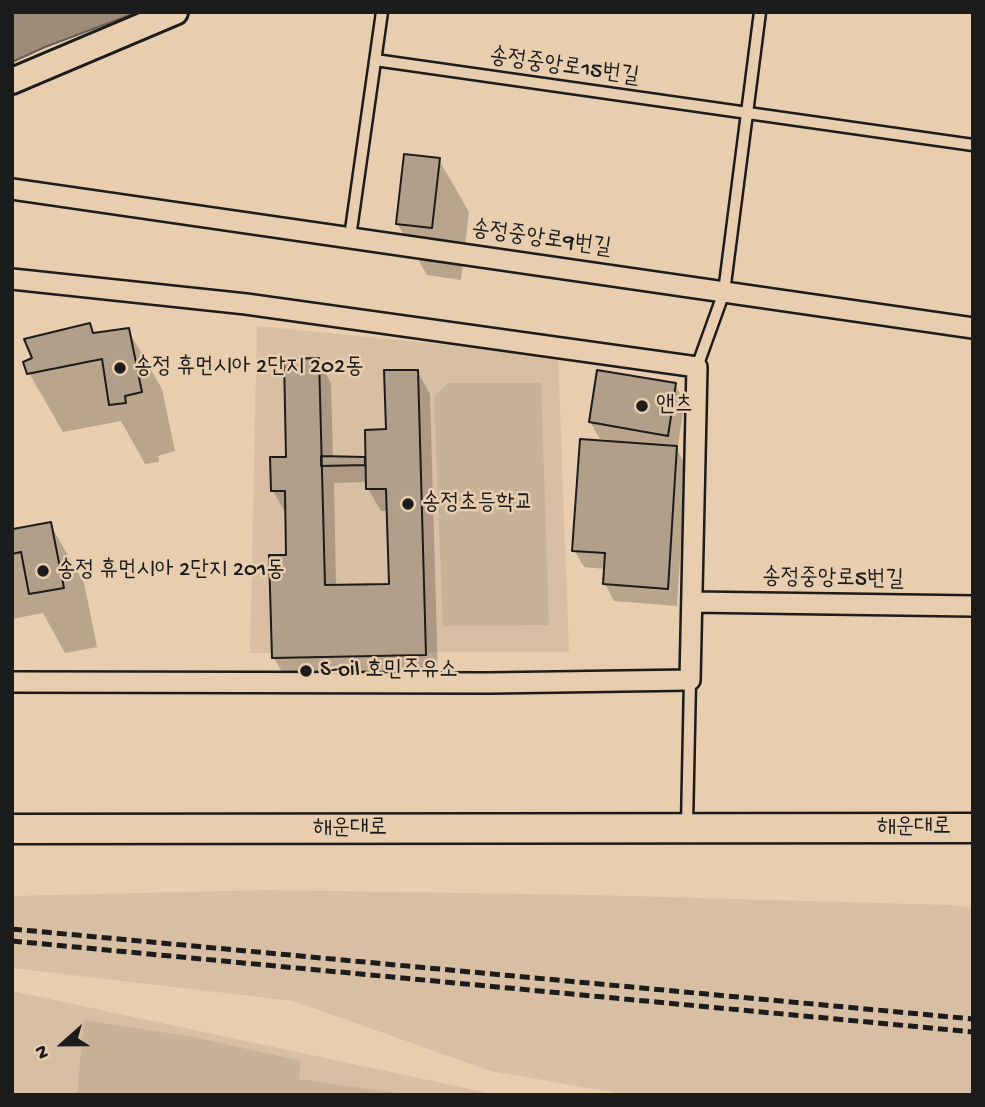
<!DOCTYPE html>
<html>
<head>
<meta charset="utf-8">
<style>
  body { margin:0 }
  #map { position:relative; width:985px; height:1107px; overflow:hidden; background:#e8cdaf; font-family:"Gochi Hand",sans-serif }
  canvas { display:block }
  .frame { position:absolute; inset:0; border:14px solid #1c1c1c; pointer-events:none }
  .north { position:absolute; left:28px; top:1009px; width:70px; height:70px; -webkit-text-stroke:5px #e8cdaf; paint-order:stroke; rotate:249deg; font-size:19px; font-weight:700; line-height:28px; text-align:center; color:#1c1c1c }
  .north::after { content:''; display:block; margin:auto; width:24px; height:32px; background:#1c1c1c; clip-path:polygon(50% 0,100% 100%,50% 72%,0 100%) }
</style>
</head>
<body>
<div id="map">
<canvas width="985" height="1107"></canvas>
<div class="frame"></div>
<div class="north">N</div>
</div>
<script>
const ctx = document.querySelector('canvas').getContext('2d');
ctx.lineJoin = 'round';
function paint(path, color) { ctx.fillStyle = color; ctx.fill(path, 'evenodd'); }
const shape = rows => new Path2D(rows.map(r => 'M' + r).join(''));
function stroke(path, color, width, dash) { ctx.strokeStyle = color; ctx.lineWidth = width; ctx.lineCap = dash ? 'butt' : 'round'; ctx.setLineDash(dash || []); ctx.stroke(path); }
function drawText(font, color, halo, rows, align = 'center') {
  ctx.font = font + ' "Gochi Hand","Poor Story",sans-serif'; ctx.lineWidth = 5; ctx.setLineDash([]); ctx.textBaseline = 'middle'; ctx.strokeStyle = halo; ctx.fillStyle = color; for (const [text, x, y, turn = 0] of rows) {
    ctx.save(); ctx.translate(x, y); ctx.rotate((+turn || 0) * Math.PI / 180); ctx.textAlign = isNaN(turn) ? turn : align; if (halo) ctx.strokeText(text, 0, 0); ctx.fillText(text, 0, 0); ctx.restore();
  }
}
paint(shape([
  [257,326,558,356,569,652,250,653],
  [268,890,592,895,951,905,973,908,973,1095,629,1095,491,1071,293,1001,12,968,12,896],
  [12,991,498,1095,12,1095]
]), '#d8bfa4');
paint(shape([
  [448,383,541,383,549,625,443,626,434,397],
  [84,1020,193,1037,301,1061,299,1079,411,1095,77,1095]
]), '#c7b197');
const water = shape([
  [12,12,138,12,45,47,12,62,12,12]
]);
paint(water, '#9d8c79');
stroke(water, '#695f54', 2);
paint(shape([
  [439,160,469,212,461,280,427,275,397,223],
  [89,325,94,335,128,330,162,389,175,451,158,456,159,462,145,464,121,421,63,432,29,373],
  [318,360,331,383,333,458,364,458,367,464,387,431,417,371,430,394,438,677,287,681,274,658,288,557,287,515,273,491,288,458],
  [368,482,368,489,381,511,388,511,390,586,336,587,334,483],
  [675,385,685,402,677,450,686,465,677,606,614,601,605,584,606,569,584,567,574,550,608,443,609,440,600,439,590,422],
  [12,523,16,530,50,524,84,583,97,647,65,653,43,613,12,619]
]), '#0003');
const building = shape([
  [404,154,440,158,432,228,396,224,404,154],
  [90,323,93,333,129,328,142,392,125,396,126,403,109,405,102,359,27,374,23,362,32,358,24,339,90,323],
  [319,358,325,585,389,584,386,489,366,489,365,430,386,429,384,370,418,370,426,655,272,658,269,555,286,555,285,491,271,491,270,457,286,457,284,359,319,358],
  [597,370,676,383,668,436,589,422,597,370],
  [580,439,677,446,668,589,603,584,605,553,572,551,580,439],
  [321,456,365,457,365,465,321,466,321,456],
  [51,522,64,588,29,594,21,552,12,554,12,527,13,529,51,522]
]);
paint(building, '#b29f89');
stroke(building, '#1c1c1c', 2);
const service = shape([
  [375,60,973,145],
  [350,237,382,12],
  [697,367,724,292,760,12],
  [687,825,690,680]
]);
const minor = shape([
  [12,189,973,328],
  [12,279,246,304,697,367,690,680,490,683,12,682],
  [692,602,973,606]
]);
const tertiary = shape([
  [12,81,175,12]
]);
const secondary = shape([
  [12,829,973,828]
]);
stroke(service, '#1c1c1c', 15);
stroke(minor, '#1c1c1c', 24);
stroke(tertiary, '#1c1c1c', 30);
stroke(secondary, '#1c1c1c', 33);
stroke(service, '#e8cdaf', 10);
stroke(minor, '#e8cdaf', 19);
stroke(tertiary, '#e8cdaf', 24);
stroke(secondary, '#e8cdaf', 28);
stroke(shape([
  [12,929,973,1019],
  [12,941,973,1032]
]), '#1c1c1c', 5, [10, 5]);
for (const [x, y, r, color] of [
  [120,368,7,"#1c1c1c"],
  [642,406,7,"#1c1c1c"],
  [408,504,7,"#1c1c1c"],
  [43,571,7,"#1c1c1c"],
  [306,671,7,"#1c1c1c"]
]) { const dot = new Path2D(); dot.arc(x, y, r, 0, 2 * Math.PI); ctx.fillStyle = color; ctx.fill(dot); stroke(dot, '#e8cdaf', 2.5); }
drawText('23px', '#1c1c1c', '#e8cdaf', [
  ["송정중앙로15번길",564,68,8],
  ["송정중앙로9번길",541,240,8],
  ["송정중앙로5번길",833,580,1],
  ["해운대로",914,828],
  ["해운대로",350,829]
]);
drawText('23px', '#1c1c1c', '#e8cdaf', [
  ["송정 휴먼시아 2단지 202동",134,368],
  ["앤츠",656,406],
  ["송정초등학교",422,504],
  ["송정 휴먼시아 2단지 201동",57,571],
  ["S-oil 호민주유소",320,671]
], 'left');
</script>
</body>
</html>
